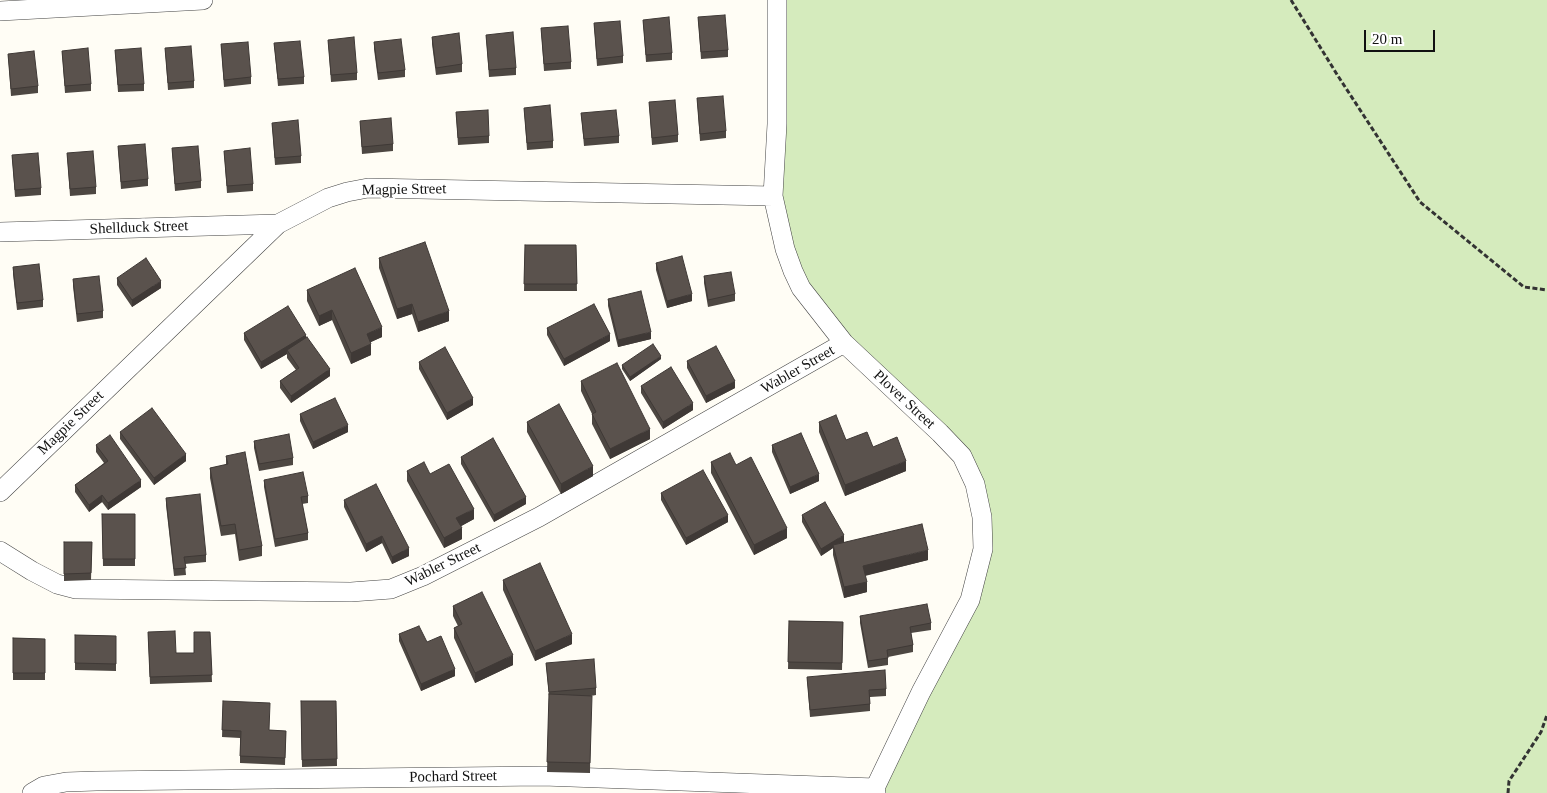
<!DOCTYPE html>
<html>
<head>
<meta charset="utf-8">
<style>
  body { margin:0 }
  #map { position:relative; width:1547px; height:793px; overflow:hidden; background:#fffdf5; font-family:Georgia,serif }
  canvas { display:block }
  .scale { position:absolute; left:1364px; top:30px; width:71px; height:22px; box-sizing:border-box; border:2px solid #111; border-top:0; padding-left:6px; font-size:15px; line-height:18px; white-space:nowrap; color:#111; -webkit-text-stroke:4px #fff; paint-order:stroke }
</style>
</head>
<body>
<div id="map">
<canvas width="1547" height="793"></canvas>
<div class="scale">20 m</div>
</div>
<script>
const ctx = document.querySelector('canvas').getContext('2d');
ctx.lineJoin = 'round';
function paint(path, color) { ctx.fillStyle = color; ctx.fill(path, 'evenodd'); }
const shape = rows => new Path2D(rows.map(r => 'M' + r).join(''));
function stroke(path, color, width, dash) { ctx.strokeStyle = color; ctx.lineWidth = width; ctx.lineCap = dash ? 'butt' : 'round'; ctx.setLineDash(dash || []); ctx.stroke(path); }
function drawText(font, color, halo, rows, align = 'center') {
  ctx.font = font + ' Georgia,serif'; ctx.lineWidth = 5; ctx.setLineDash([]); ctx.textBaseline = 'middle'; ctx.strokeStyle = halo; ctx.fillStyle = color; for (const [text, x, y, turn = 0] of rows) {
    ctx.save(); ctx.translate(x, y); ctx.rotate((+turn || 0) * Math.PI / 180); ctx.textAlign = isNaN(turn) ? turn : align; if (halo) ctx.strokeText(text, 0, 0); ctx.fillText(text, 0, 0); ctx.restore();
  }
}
paint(shape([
  [777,0,1547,0,1547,793,876,793,983,549,975,484,801,288,773,196]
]), '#d5ebbd');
const minor = shape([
  [777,0,777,124,773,196,785,249,793,271,801,288,844,343,940,433,962,456,975,484,982,517,983,549,970,600,921,692,875,788,876,793],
  [0,11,203,0],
  [0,232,278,224],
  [0,492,278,224,328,198,347,192,368,188,773,196],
  [0,551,32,571,57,584,76,589,351,592,391,589,423,576,539,517,844,343],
  [32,793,44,786,66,782,96,781,543,776,875,788]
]);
stroke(minor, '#444', 20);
stroke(shape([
  [1291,0,1338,76,1420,202,1524,287,1547,290],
  [1508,793,1509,781,1541,732,1547,715]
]), '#333', 3, [5, 2.5]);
stroke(minor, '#fff', 19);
paint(shape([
  [698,17,728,50,728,57,701,59],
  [643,20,672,53,672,60,646,62],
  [594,23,623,56,623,63,597,66],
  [541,28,571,62,571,69,544,71],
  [486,35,516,68,516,75,489,77],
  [432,37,462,64,462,72,436,75,432,44],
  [328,40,357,73,357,80,331,82],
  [374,42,405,70,405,77,378,80,374,49],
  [274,43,304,77,304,84,278,86],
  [221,44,251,77,251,84,224,87],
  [165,48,194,81,194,88,168,90],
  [115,50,144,84,144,91,118,92],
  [62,51,91,84,91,91,65,93],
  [8,54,38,86,38,93,11,96],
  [697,98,726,131,726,138,700,141],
  [649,102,678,135,678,142,652,145],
  [524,108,553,141,553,148,527,150],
  [456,112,489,136,489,143,458,145],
  [581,113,619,136,619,143,584,146],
  [360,121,393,144,393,151,362,154],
  [272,123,301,156,301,163,275,165],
  [118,146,148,179,148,186,121,189],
  [172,148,201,181,201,188,175,191],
  [224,151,253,184,253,191,227,193],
  [67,153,96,187,96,194,70,196],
  [12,155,41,188,41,195,15,197],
  [525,245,576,245,577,291,524,291],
  [379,258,449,321,418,332,412,314,397,319,379,268],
  [656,263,692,301,667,308,656,270],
  [13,267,43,300,43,307,17,310,13,274],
  [704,276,735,294,735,301,708,307,704,283],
  [117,278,161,288,132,307,117,285],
  [73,279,103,311,103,318,77,322,73,286],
  [307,290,382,337,370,342,371,355,351,364,332,320,319,326,307,301],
  [608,299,651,339,618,347,608,306],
  [547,328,610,341,564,366,547,335],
  [244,333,306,337,330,376,291,403,280,388,280,381,296,370,287,358,287,354,261,369,244,340],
  [661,359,630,381,622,369,622,365],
  [687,361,735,388,706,403,687,368],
  [419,362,473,405,447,420,419,369],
  [581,381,650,439,610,459,592,424,592,414,581,391],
  [641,386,693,410,663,429,641,393],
  [300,414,348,432,313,449,300,421],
  [527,422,593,476,561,494,527,432],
  [819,422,846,440,906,471,845,496,819,432],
  [120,432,186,461,154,485,120,439],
  [254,441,293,458,293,465,259,471,254,448],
  [96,445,141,487,108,510,102,502,89,512,75,492,75,485,104,463,96,452],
  [772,445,819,481,790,494,772,452],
  [226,456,262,546,262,556,239,561,235,534,221,536,210,478,210,468,226,465],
  [461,457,526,504,494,522,461,464],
  [711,462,736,465,787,538,754,555,711,473],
  [407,471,430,474,474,519,461,526,462,539,444,548,407,481],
  [264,480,308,496,308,503,302,504,308,533,308,540,275,547,264,487],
  [661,493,728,522,686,545,661,500],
  [166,498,206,555,206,562,185,564,186,575,174,576,166,505],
  [344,500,409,556,392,564,382,543,366,552,344,507],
  [102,514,135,514,135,566,103,566],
  [802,515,844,542,928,560,865,576,867,592,844,598,833,555,833,548,821,556,802,522],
  [64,542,92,542,91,580,64,581],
  [503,580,572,644,535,661,503,590],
  [453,606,513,665,475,683,454,638,454,628,458,626,453,616],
  [860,616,931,623,931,630,911,633,913,645,913,652,888,657,888,665,868,668,860,623],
  [789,621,843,622,842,670,788,669],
  [148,632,176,653,194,653,210,632,212,682,150,684],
  [399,634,427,642,455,676,421,691,399,641],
  [75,635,116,636,116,671,75,670],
  [13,638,45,639,45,680,13,680],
  [546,663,596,688,596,695,591,696,590,773,547,772,549,697],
  [807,677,886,689,886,696,870,697,870,711,810,717],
  [223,701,269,730,286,731,285,765,240,763,240,738,222,737],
  [301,701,336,701,337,766,302,767]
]), '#4d4742');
paint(shape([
  [161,281,161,288,132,307,132,300],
  [692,294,692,301,667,308,667,301],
  [412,304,412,314,397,319,397,309],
  [332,310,332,320,319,326,319,316],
  [449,311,449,321,418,332,418,322],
  [382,327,382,337,367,344,367,334],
  [651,332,651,339,618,347,618,340],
  [610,334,610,341,564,366,564,359],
  [306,335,306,342,287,350,287,354,261,369,261,362],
  [371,344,371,355,351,364,351,353],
  [661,356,661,359,630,381,630,377],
  [330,369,330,376,291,403,291,396],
  [735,381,735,388,706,403,706,396],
  [473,398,473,405,447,420,447,413],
  [693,403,693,410,663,429,663,422],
  [348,425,348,432,313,449,313,442],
  [650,429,650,439,610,459,610,449],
  [186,454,186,461,154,485,154,478],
  [906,461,906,471,845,496,845,485],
  [593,466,593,476,561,494,561,484],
  [819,474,819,481,790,494,790,487],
  [141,480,141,487,108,510,108,503],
  [102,495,102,502,89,512,89,505],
  [526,497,526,504,494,522,494,515],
  [474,509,474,519,456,529,456,518],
  [728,515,728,522,686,545,686,538],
  [462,528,462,539,444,548,444,538],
  [787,528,787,538,754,555,754,545],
  [844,535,844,542,833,545,833,548,821,556,821,549],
  [382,536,382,543,366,552,366,544],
  [409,548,409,556,392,564,392,557],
  [928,550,928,560,863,576,863,566],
  [867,582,867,592,844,598,844,587],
  [572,634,572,644,535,661,535,651],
  [513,655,513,665,475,683,475,673],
  [455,669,455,676,421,691,421,684]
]), '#3f3936');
const building = shape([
  [725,15,728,50,701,52,698,17,725,15],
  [669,17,672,53,646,55,643,20,669,17],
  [620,21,623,56,597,59,594,23,620,21],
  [568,26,571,62,544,64,541,28,568,26],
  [513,32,516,68,489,70,486,35,513,32],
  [459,33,462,64,436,68,432,37,459,33],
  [354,37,357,73,331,75,328,40,354,37],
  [401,39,405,70,378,73,374,42,401,39],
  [300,41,304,77,278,79,274,43,300,41],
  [248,42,251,77,224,80,221,44,248,42],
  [191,46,194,81,168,83,165,48,191,46],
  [88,48,91,84,65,86,62,51,88,48],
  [141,48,144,84,118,85,115,50,141,48],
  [34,51,38,86,11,89,8,54,34,51],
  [723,96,726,131,700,134,697,98,723,96],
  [675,100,678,135,652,138,649,102,675,100],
  [550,105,553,141,527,143,524,108,550,105],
  [488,110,489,136,458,138,456,112,488,110],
  [616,110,619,136,584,139,581,113,616,110],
  [391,118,393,144,362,147,360,121,391,118],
  [298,120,301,156,275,158,272,123,298,120],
  [145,144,148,179,121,182,118,146,145,144],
  [198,146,201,181,175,184,172,148,198,146],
  [250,148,253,184,227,186,224,151,250,148],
  [93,151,96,187,70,189,67,153,93,151],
  [38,153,41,188,15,190,12,155,38,153],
  [425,242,449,311,418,322,412,304,397,309,379,258,425,242],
  [525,245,576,245,577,284,524,284,525,245],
  [682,256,692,294,667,301,656,263,682,256],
  [146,258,161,281,132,300,117,278,146,258],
  [39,264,43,300,17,303,13,267,39,264],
  [355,268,382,327,367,334,371,344,351,353,332,310,319,316,307,290,355,268],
  [731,272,735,294,708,300,704,276,731,272],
  [99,276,103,311,77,314,73,279,99,276],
  [641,291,651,332,618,340,608,299,641,291],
  [594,304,610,334,564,359,547,328,594,304],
  [288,306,306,335,261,362,244,333,288,306],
  [307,337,330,369,291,396,280,381,299,368,287,350,307,337],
  [653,344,661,356,630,377,622,365,653,344],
  [716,346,735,381,706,396,687,361,716,346],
  [445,347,473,398,447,413,419,362,445,347],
  [617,363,650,429,610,449,592,414,596,412,581,381,617,363],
  [671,367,693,403,663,422,641,386,671,367],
  [335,398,348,425,313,442,300,414,335,398],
  [559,404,593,466,561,484,527,422,559,404],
  [152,408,186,454,154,478,120,432,152,408],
  [836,415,846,440,867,432,873,447,897,437,906,461,845,485,819,422,836,415],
  [801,433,819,474,790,487,772,445,801,433],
  [289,434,293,458,259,464,254,441,289,434],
  [110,435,141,480,108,503,102,495,89,505,75,485,108,461,96,445,110,435],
  [493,438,526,497,494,515,461,457,493,438],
  [245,452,262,546,239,550,235,524,221,526,210,468,228,464,226,456,245,452],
  [730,453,736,465,751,457,787,528,754,545,711,462,730,453],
  [424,462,430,474,449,464,474,509,456,518,462,528,444,538,407,471,424,462],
  [703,470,728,515,686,538,661,493,703,470],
  [303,472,308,496,301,497,308,533,275,539,264,480,303,472],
  [376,484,409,548,392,557,382,536,366,544,344,500,376,484],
  [200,494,206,555,184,557,186,568,174,569,166,498,200,494],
  [825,502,844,535,821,549,802,515,825,502],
  [102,514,135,514,135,559,103,559,102,514],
  [922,524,928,550,863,566,867,582,844,587,833,545,922,524],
  [64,542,92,542,91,573,64,574,64,542],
  [540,563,572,634,535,651,503,580,540,563],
  [482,592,513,655,475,673,454,628,462,624,453,606,482,592],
  [927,604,931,623,910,627,913,645,887,650,888,658,868,661,860,616,927,604],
  [789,621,843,622,842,663,788,662,789,621],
  [419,626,427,642,441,636,455,669,421,684,399,634,419,626],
  [175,631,176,653,194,653,194,632,210,632,212,675,150,677,148,632,175,631],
  [75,635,116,636,116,664,75,663,75,635],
  [13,638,45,639,45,673,13,673,13,638],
  [594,659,596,688,549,692,546,663,594,659],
  [885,670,886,689,869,690,870,704,810,710,807,677,885,670],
  [549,694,592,696,590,763,547,762,549,694],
  [223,701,270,703,269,730,286,731,285,758,240,756,241,731,222,730,223,701],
  [301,701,336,701,337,759,302,760,301,701]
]);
paint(building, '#5a524d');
stroke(building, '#3f3936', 1);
drawText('15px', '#111', '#fff', [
  ["Magpie Street",404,190,-1],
  ["Shellduck Street",139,228,-2],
  ["Wabler Street",798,370,-30],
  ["Plover Street",904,400,43],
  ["Magpie Street",71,423,-44],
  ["Wabler Street",443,565,-26],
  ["Pochard Street",453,777,-1]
]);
</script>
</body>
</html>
